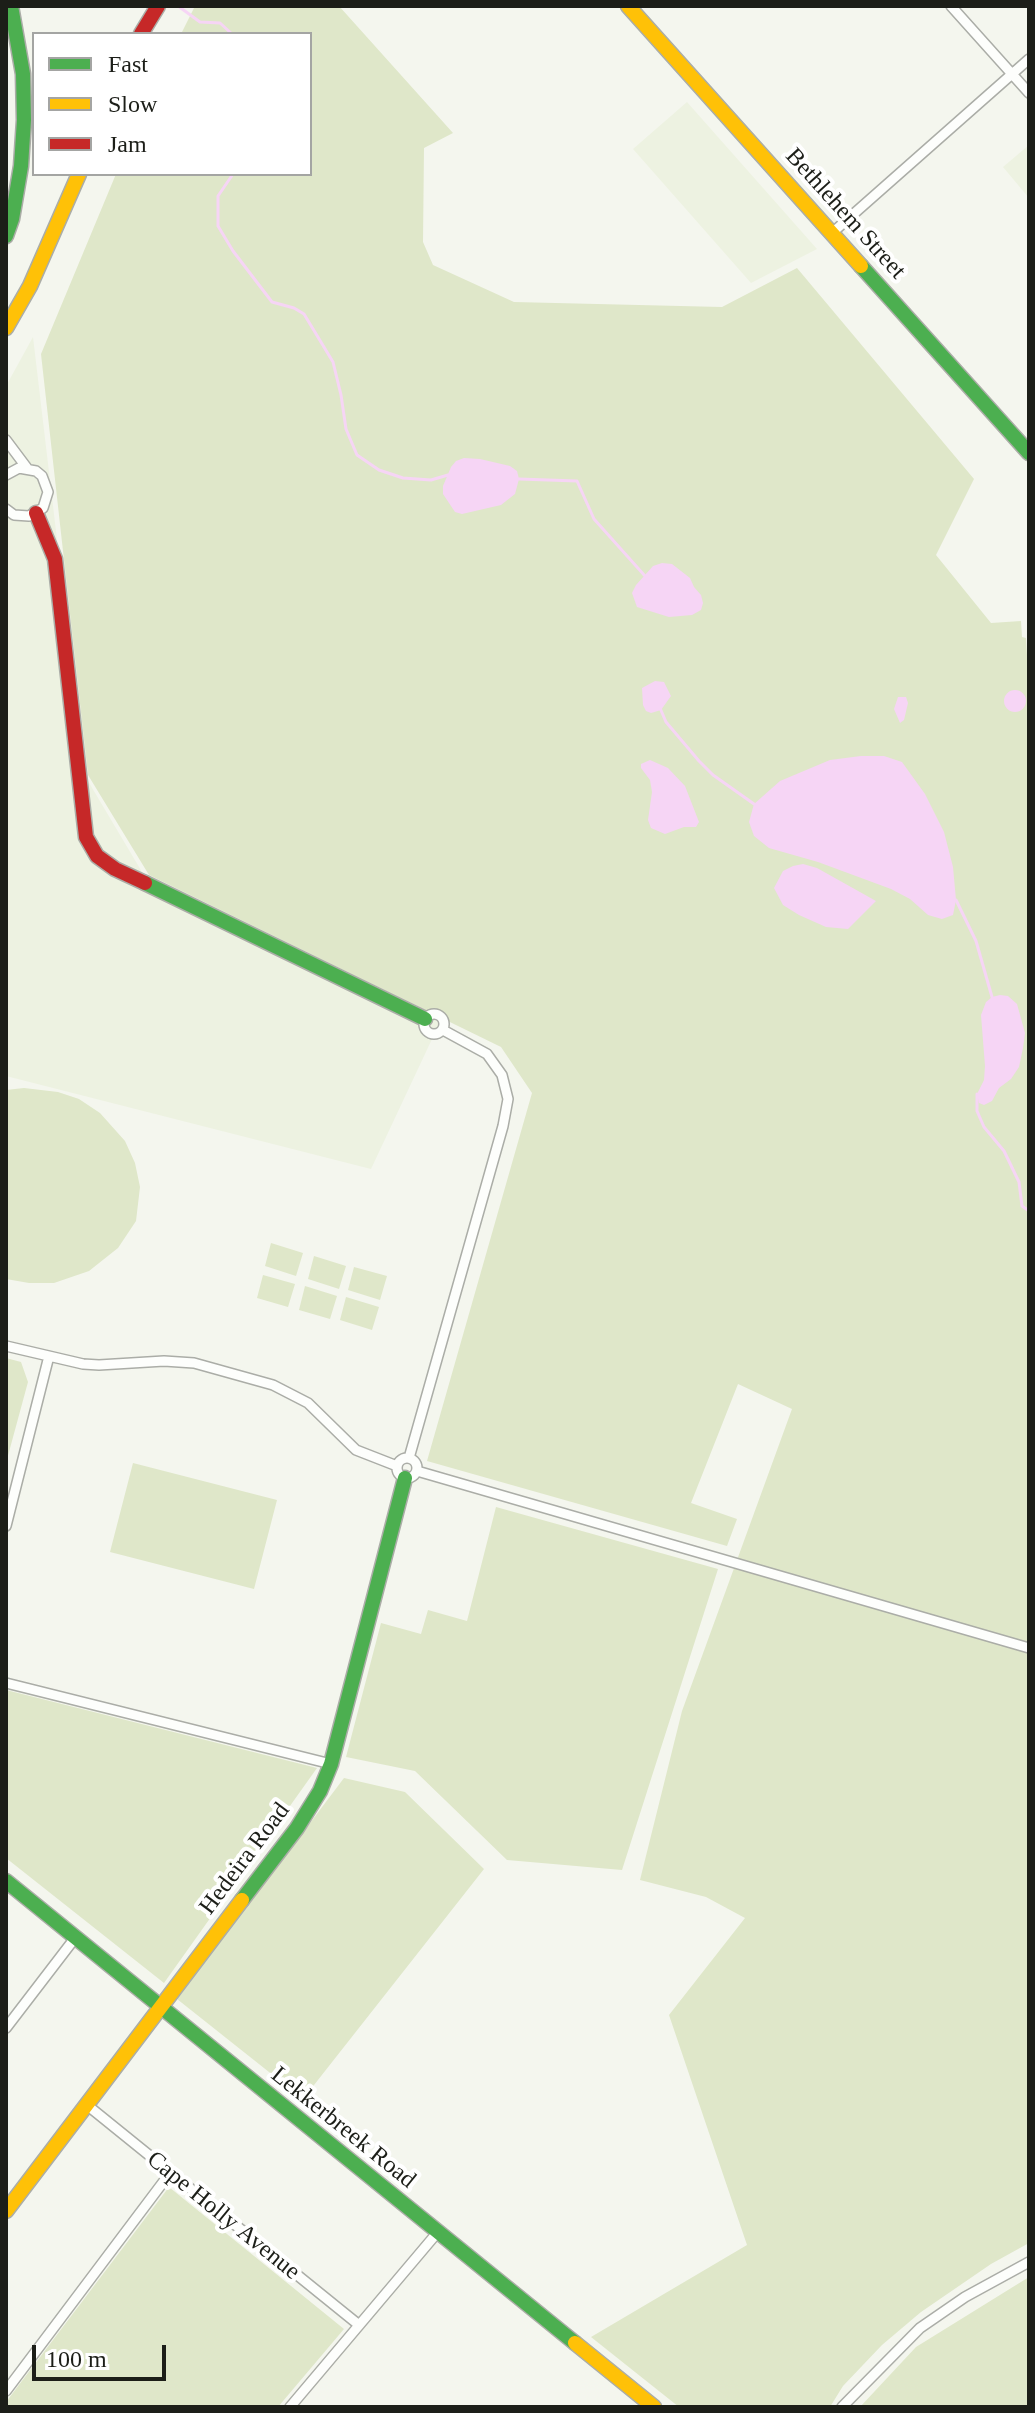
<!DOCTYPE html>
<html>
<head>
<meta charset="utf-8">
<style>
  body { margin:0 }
  #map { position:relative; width:1035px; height:2413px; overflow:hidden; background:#f4f6ee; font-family:"Times New Roman",serif }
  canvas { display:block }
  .frame { position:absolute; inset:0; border:8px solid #1c1e18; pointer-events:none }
  .legend { position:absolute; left:32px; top:32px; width:280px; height:144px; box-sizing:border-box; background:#fff; border:2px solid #a4a5a3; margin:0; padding:10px 14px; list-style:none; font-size:24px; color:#1c1e18 }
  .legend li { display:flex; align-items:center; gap:16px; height:40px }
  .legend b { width:40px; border:2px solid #a4a5a3 }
  .scale { position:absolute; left:32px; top:2345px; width:134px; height:36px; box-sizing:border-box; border:4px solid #1c1e18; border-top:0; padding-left:10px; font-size:24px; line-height:28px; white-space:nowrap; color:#1c1e18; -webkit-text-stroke:6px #fff; paint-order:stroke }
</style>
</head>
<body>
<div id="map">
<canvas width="1035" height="2413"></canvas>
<div class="frame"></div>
<ul class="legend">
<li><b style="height:10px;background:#4caf50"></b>Fast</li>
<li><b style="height:10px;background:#ffc107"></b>Slow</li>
<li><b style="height:10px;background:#c62828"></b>Jam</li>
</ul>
<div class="scale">100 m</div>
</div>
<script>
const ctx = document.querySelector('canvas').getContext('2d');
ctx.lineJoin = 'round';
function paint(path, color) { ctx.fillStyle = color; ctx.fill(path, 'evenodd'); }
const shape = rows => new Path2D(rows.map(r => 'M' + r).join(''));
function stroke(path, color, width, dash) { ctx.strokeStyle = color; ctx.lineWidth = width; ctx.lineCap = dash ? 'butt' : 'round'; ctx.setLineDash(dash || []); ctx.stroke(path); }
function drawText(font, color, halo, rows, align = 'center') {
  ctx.font = font + ' "Times New Roman",serif'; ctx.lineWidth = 8; ctx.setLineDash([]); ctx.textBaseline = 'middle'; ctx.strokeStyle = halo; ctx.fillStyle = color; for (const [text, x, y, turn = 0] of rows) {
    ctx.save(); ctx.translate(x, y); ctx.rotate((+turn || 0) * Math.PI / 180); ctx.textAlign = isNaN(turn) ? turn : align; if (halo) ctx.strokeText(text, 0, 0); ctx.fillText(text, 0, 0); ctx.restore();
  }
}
paint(shape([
  [687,102,817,249,751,283,633,149],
  [1029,145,1029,198,1003,167],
  [33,337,85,776,145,877,440,1022,371,1169,6,1076,6,386]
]), '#edf2e1');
paint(shape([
  [195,6,339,6,453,133,424,148,423,242,433,265,514,302,722,307,797,268,974,479,936,555,991,623,1021,621,1022,637,1026,638,1029,689,1029,2243,991,2264,921,2312,882,2345,843,2386,830,2407,679,2407,591,2337,747,2245,669,2015,745,1918,706,1897,640,1880,682,1711,792,1409,738,1384,691,1503,737,1519,727,1546,427,1461,532,1093,501,1047,149,875,88,775,41,354,116,174,310,174,310,34,181,34],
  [24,1088,58,1092,79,1099,100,1113,125,1141,135,1163,140,1187,136,1221,118,1248,89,1271,54,1283,29,1283,6,1279,6,1090],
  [271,1243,303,1253,296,1276,265,1266],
  [314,1256,346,1266,339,1289,308,1279],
  [354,1267,387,1276,380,1300,348,1290],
  [263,1275,295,1284,288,1307,257,1298],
  [305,1286,337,1296,330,1319,299,1310],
  [346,1297,379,1307,372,1330,340,1320],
  [6,1358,21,1362,28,1382,6,1463],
  [133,1463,277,1500,254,1589,110,1552],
  [496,1507,718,1569,622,1870,507,1860,415,1771,346,1757,381,1623,421,1634,428,1610,467,1621],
  [6,1690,317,1768,164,1983,6,1858],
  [344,1778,405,1792,484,1869,303,2099,177,1999],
  [169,2187,344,2329,278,2407,6,2407,6,2402],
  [1029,2277,1029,2407,860,2407,916,2347]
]), '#dfe7c9');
paint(shape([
  [464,458,480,459,510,466,517,471,519,479,515,494,501,505,462,514,455,512,443,494,443,486,451,467,456,461],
  [662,563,672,564,690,578,694,587,701,595,703,603,701,610,692,615,669,617,637,607,632,593,636,585,653,566],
  [655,681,664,682,671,696,661,710,651,713,646,711,643,705,642,688],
  '1004 701a11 11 0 1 1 22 0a11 11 0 1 1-22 0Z',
  [898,697,906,697,908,703,904,720,900,723,894,709],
  [861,756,884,756,902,762,925,794,944,832,953,867,956,900,953,915,942,919,928,915,910,899,891,889,818,862,769,848,754,836,749,822,754,804,780,781,830,760],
  [650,760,668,768,685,786,699,822,696,827,684,827,665,834,651,828,648,820,652,792,650,780,641,768,641,764],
  [803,864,817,868,876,901,848,929,826,927,799,915,783,905,774,888,783,871,793,866],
  [1000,995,1008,996,1017,1004,1025,1033,1023,1048,1019,1067,1011,1079,999,1088,992,1101,984,1105,979,1103,977,1094,984,1080,985,1066,981,1015,986,1002,992,997]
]), '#f6d5f5');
stroke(shape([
  [178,6,200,22,220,23,232,34],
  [233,174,218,196,218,226,233,251,272,302,294,308,304,314,333,362,341,395,346,429,357,455,379,470,403,478,431,480,448,475],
  [519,479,577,481,594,519,645,576],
  [660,708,666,722,699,761,713,775,754,804],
  [956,900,976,941,992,997],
  [977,1094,977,1111,984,1127,1004,1151,1019,1182,1022,1206,1029,1211]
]), '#f6d5f5', 3);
const street = shape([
  [951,6,1029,93],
  [832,233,1029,59],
  [6,440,27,468],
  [6,475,19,468,36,471,42,476,48,492,43,508,29,516,14,515,6,509],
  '424 1024a10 10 0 1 1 20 0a10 10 0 1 1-20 0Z',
  [6,1346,83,1364,99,1365,164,1361,194,1363,273,1385,308,1403,356,1450,397,1466],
  '397 1468a10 10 0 1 1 20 0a10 10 0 1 1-20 0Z',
  [409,1458,503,1126,508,1099,502,1075,487,1054,443,1030],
  [417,1471,1029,1648],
  [6,1526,49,1356],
  [6,1683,331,1764],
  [6,2028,75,1938],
  [87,2105,359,2325],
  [6,2391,170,2173],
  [290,2407,437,2233],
  [842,2407,920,2328,965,2297,1029,2262]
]);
const fast = shape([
  [6,236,12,219,21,166,24,120,23,74,11,6],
  [861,266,1029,453],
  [145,883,425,1019],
  [6,1881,575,2343],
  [242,1900,297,1828,320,1791,331,1764,405,1478]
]);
const slow = shape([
  [628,6,861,266],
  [6,328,30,286,79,174],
  [6,2211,242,1900],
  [575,2343,654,2407]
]);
const jam = shape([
  [141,34,158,6],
  [36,513,55,559,86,837,97,856,115,869,145,883]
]);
stroke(street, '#abada7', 12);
stroke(fast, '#abada7', 17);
stroke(slow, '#abada7', 17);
stroke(jam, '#abada7', 17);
stroke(street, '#fdfefc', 9);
stroke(fast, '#4caf50', 14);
stroke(slow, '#ffc107', 14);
stroke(jam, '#c62828', 14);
drawText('24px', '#1c1e18', '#fff', [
  ["Bethlehem Street",845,214,48],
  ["Hedeira Road",245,1859,-53],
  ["Lekkerbreek Road",343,2128,39],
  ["Cape Holly Avenue",223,2216,39]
]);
</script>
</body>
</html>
